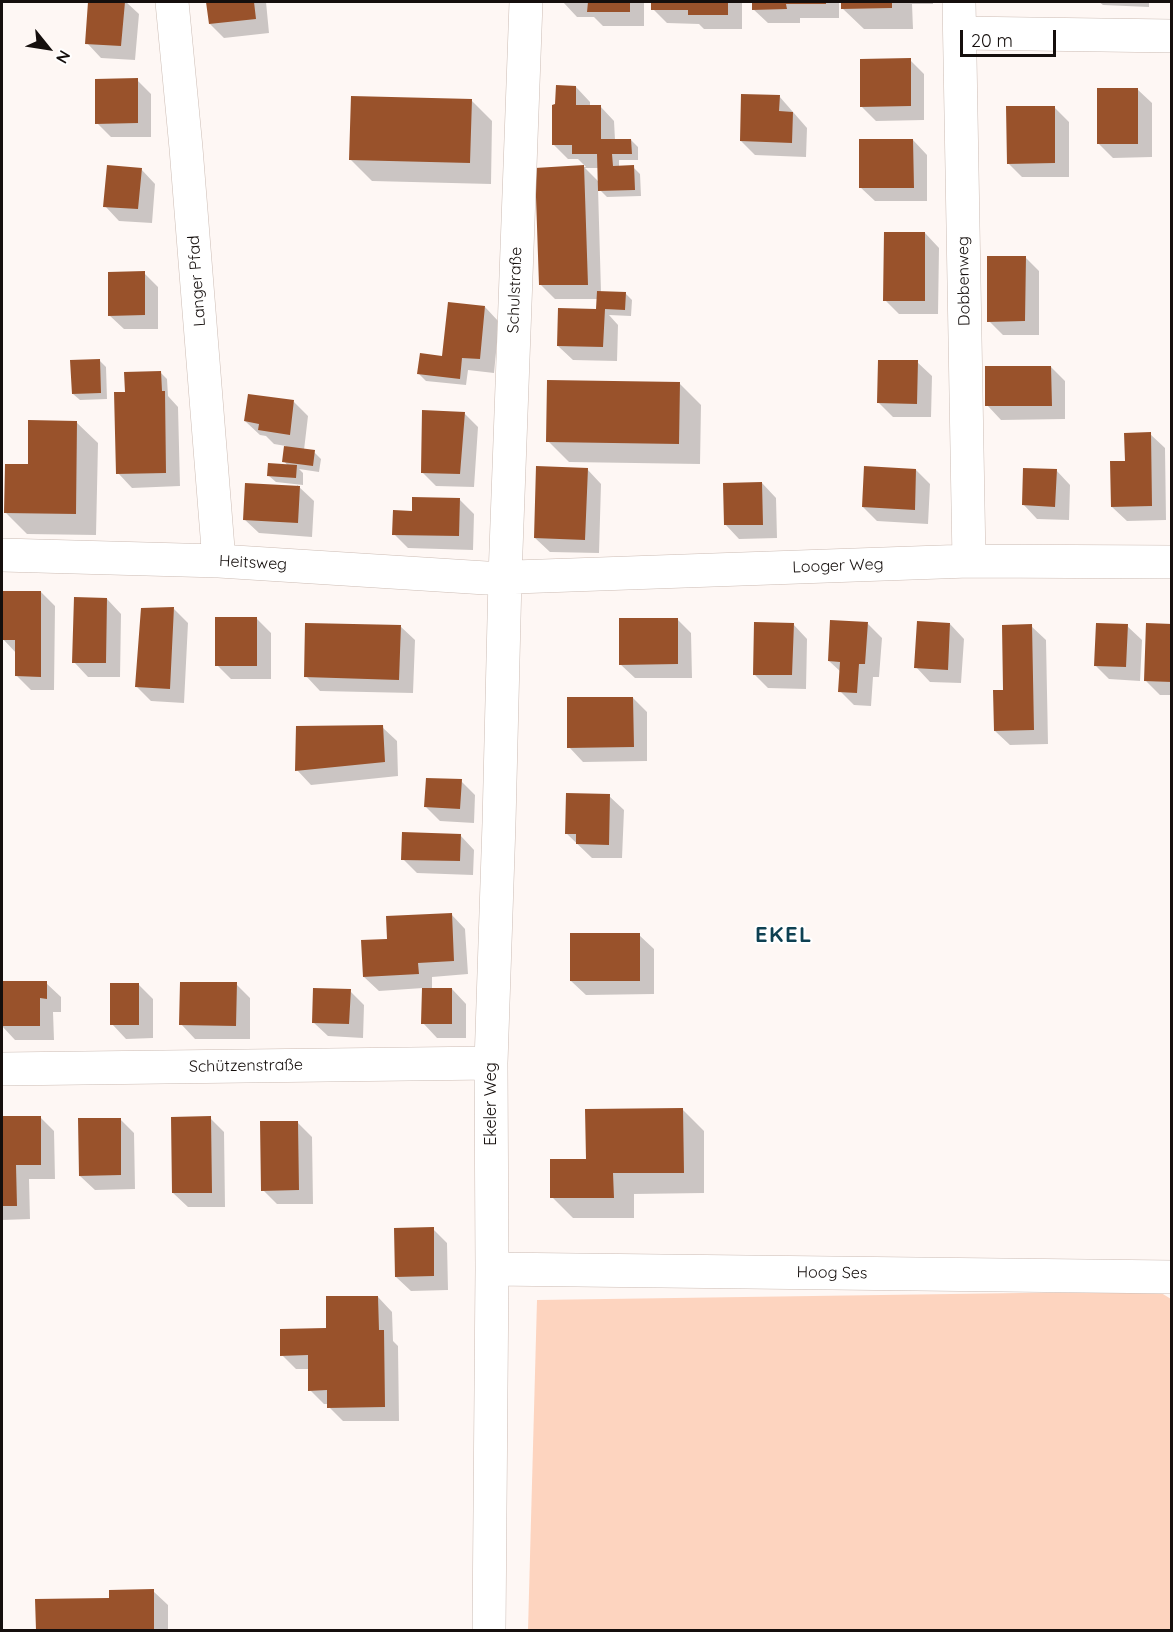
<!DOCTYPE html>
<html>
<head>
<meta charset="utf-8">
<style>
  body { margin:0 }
  #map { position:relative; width:1173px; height:1632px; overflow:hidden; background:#fef7f4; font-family:Quicksand,sans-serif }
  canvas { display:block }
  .frame { position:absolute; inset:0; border:3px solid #150f0d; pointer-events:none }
  .north { position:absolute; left:18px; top:18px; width:60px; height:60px; -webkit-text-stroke:4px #fff; paint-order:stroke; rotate:120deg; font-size:16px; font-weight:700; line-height:24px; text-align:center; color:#150f0d }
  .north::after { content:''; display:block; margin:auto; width:21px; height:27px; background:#150f0d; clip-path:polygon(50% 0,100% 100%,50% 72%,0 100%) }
  .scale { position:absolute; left:960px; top:30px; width:96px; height:27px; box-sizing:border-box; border:3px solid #150f0d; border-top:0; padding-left:8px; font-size:18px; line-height:21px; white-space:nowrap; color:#150f0d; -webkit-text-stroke:4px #fff; paint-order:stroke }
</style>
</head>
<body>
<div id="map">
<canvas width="1173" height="1632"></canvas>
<div class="frame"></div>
<div class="north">N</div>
<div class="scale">20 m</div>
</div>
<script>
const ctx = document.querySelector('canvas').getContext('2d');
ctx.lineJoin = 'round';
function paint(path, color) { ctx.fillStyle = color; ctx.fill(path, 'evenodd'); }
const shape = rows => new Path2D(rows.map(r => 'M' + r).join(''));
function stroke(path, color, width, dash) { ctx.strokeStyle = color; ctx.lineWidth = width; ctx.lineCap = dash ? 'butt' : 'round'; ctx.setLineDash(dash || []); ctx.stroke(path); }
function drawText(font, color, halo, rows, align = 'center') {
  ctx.font = font + ' Quicksand,sans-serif'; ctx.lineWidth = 4.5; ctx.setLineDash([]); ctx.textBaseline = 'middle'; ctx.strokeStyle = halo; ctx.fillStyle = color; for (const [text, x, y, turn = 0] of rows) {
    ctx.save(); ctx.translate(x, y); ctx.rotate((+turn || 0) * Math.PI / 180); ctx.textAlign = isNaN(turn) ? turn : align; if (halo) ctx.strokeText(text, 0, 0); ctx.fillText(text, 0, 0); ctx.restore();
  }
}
paint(shape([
  [1158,1291,1171,1299,1171,1630,528,1630,537,1300]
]), '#fdd4bf');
paint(shape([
  [90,2,126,2,139,14,135,60,101,58,87,43],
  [208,2,266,2,269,33,224,38,210,24],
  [563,2,644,2,644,26,603,26,594,17,577,17],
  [653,2,742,2,742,29,704,29,699,24,667,23,653,9],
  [753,2,839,2,839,18,800,18,800,23,768,23,753,9],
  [842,2,933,2,933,4,912,4,913,29,864,29,842,8],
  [1099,2,1149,2,1149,7,1103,5],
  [910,60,924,74,924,120,876,121,861,106],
  [137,80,151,94,151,137,111,137,97,123],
  [576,87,590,102,590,106,600,106,614,121,615,140,631,140,638,147,638,160,619,160,619,168,633,167,640,174,641,196,607,197,598,188,601,292,625,293,632,300,631,316,609,315,618,325,617,361,573,360,558,346,600,311,598,299,555,299,540,284,536,169,586,167,578,159,568,159,554,145],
  [585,168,599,168,600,183],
  [1137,89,1152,103,1152,157,1113,158,1098,143],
  [779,96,807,128,806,157,755,155,741,141],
  [471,100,492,121,491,184,372,181,351,160],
  [1054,107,1069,122,1069,177,1022,177,1008,163],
  [913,140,927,155,927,201,875,201,860,187],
  [141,169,155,184,152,223,119,221,105,206],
  [925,233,939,248,938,314,899,314,885,300],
  [1025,257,1039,271,1039,335,1003,335,989,321],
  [144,273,158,287,158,329,124,329,109,315],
  [485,307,499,322,494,373,468,370,466,385,426,381,419,374,447,357],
  [99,360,106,367,107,399,80,400,73,394],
  [917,362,932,376,931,417,893,417,879,403],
  [1051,367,1065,381,1065,419,1001,420,987,405],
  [160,372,167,379,168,396,178,407,180,486,132,488,118,473,127,393],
  [680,384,701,405,700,464,569,462,548,441],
  [294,402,308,416,304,450,314,452,321,459,319,472,299,469,303,473,303,485,276,482,269,476,288,466,284,461,286,446,274,444,266,436,260,435,245,421],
  [464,413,478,427,474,487,436,486,422,472],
  [76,422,98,443,96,535,27,534,6,513],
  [1150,434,1165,448,1166,520,1127,521,1112,507,1126,463],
  [587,469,601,484,599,553,550,552,535,538],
  [916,470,930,484,928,524,877,521,863,507],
  [1056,470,1070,485,1069,520,1037,519,1023,504],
  [762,483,776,498,777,538,739,539,725,524],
  [297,485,314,501,312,537,259,533,244,519,297,487],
  [460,500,474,514,473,550,408,548,394,534],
  [41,592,55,606,54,690,31,690,17,676,17,654,3,639],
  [107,599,121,614,120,677,88,677,74,662],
  [174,609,188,623,184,703,151,701,137,687],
  [257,619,271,633,271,679,231,679,217,665],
  [677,619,691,633,692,678,635,678,620,664],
  [793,624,807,639,806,689,768,688,754,674],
  [868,624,882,638,879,677,873,677,871,706,854,705,840,691,841,672,829,661],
  [950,624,964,639,961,683,930,682,916,667],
  [1172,625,1172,695,1160,695,1146,681],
  [400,626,415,640,413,693,320,691,306,676],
  [1031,626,1046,640,1048,744,1010,745,995,731,1004,691],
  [1127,626,1142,640,1140,681,1109,679,1095,665],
  [633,698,647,712,647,761,583,762,569,747],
  [382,727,397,741,398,776,311,785,297,770],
  [461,781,475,795,474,823,440,821,426,807],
  [609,796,624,810,622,858,592,858,566,833],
  [460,835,474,850,473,875,417,873,403,859],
  [451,914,465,929,468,974,432,977,432,989,452,989,466,1004,466,1038,437,1038,423,1023,423,988,379,991,364,977,388,940],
  [639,935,654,949,654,994,586,995,571,981],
  [2,982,46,983,61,997,61,1012,53,1012,54,1040,15,1040,2,1026],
  [236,984,250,998,250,1039,195,1039,181,1024],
  [139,985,153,999,153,1038,126,1039,112,1024],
  [350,991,364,1005,363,1038,328,1036,313,1022],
  [683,1110,704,1131,704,1193,634,1194,634,1218,573,1218,552,1197,587,1160],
  [40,1117,54,1131,55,1179,29,1179,30,1219,2,1220,2,1118],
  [210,1118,224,1132,225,1207,188,1207,173,1193],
  [120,1119,134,1133,135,1189,95,1190,80,1176],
  [297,1122,312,1137,313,1204,277,1204,263,1190],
  [433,1229,447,1243,448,1290,411,1291,396,1277],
  [378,1297,392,1312,393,1341,398,1346,399,1421,343,1421,329,1407,329,1404,324,1404,310,1390,309,1369,296,1369,282,1355,328,1330],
  [153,1591,168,1605,168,1630,38,1630,37,1600,111,1599]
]), '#0003');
paint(shape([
  [88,2,125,2,121,46,85,44],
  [206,2,254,2,256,19,209,24],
  [588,2,630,2,630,12,587,12],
  [651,2,728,2,728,15,688,15,688,10,651,10],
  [752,2,826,2,826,4,786,4,787,9,752,10],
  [841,2,892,2,892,8,841,9],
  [911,58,911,106,860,107,860,59],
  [138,78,138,123,95,124,95,79],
  [556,85,576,86,576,105,601,105,601,139,631,139,632,154,612,154,613,166,634,165,635,190,598,191,597,154,572,154,572,145,552,145,552,105,555,104],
  [1097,88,1138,88,1138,144,1097,144],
  [741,94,780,95,779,111,793,112,792,143,740,141],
  [351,96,472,99,470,163,349,160],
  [1006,106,1055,106,1055,163,1007,164],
  [859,139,913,139,914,188,859,188],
  [107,165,142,168,138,209,103,207],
  [584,165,588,285,539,285,535,168],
  [884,232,925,232,925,301,883,301],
  [987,256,1026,256,1025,321,987,322],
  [145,271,145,315,108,316,108,272],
  [597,291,626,292,625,310,605,309,603,347,557,346,558,308,596,309],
  [448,302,485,306,480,359,462,358,460,379,417,374,420,353,442,356],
  [100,359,101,393,72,394,70,360],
  [878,360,918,360,917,404,877,403],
  [985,366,1051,366,1052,406,985,406],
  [161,371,162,391,165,391,166,473,116,474,114,392,125,392,124,372],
  [547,380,680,382,679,444,546,442],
  [248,394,294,400,290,435,258,430,259,424,244,421],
  [422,410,465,412,460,474,421,473],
  [28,420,77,421,76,514,4,513,5,464,28,464],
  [1151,432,1152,506,1111,507,1110,461,1125,461,1124,433],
  [284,446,315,450,313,466,282,462],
  [268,463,297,465,296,478,267,476],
  [536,466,588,468,585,540,534,538],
  [864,466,916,469,915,510,862,507],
  [1023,468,1057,469,1055,507,1022,505],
  [762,482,763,525,724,525,723,483],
  [245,483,300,486,298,523,243,520],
  [412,497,460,498,459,536,392,535,393,510,412,511],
  [2,591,41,591,41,677,15,676,15,640,2,640],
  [74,597,107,598,106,663,72,663],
  [174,607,170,689,135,687,141,608],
  [215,617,257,617,257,666,215,666],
  [619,618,678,618,678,664,619,665],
  [830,620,868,622,865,664,859,664,857,693,838,692,840,662,828,661],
  [917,621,950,623,948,670,914,668],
  [754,622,794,623,792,675,753,675],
  [305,623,401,625,399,680,304,677],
  [1096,623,1128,624,1126,667,1094,666],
  [1146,623,1172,624,1172,682,1144,681],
  [1032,624,1034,730,994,731,993,690,1003,690,1002,625],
  [567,697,633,697,634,747,567,748],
  [383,725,385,762,295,771,296,726],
  [426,778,462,779,460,809,424,807],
  [566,793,610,794,609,845,576,844,576,834,565,834],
  [402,832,461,834,460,861,401,860],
  [452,913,454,961,418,963,419,974,363,977,361,940,387,939,386,916],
  [570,933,640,933,640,981,570,981],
  [2,981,47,981,47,999,40,998,40,1026,2,1026],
  [180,982,237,982,236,1026,179,1025],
  [110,983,139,983,139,1025,110,1025],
  [313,988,351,989,349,1024,312,1023],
  [422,988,452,988,452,1024,421,1024],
  [683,1108,684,1173,613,1173,614,1198,550,1198,550,1159,586,1159,585,1109],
  [2,1116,41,1116,41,1165,16,1165,17,1206,2,1206],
  [211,1116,212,1193,172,1193,171,1117],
  [78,1118,121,1118,121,1175,79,1176],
  [260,1121,298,1121,299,1190,261,1191],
  [434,1227,434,1276,395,1277,394,1228],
  [326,1296,378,1296,379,1330,384,1330,385,1407,327,1408,327,1390,308,1391,308,1355,280,1356,280,1329,326,1328],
  [154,1589,154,1630,36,1630,35,1599,109,1598,109,1590]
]), '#99522b');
const minor = shape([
  [172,2,186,148,219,561],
  [959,2,969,561],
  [960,33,1172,36],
  [2,555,219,561,486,578,969,561,1172,562],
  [2,1069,491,1063],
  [492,1269,1172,1277],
  [489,1630,492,1269,491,1063,499,823,505,578,526,2]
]);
stroke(minor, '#ccbcb4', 34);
stroke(minor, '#fff', 33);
drawText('16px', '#150f0d', '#fff', [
  ["Langer Pfad",197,281,-94],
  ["Dobbenweg",964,281,-91],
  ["Schulstraße",515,290,-88],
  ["Heitsweg",253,563,3],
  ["Looger Weg",838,566,-2],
  ["Schützenstraße",246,1066,-1],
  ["Ekeler Weg",491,1104,-90],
  ["Hoog Ses",832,1273,1]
]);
ctx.letterSpacing = '1.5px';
drawText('bold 22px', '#0e4052', '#fff', [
  ["EKEL",784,935]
]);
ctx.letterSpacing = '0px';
</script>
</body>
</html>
